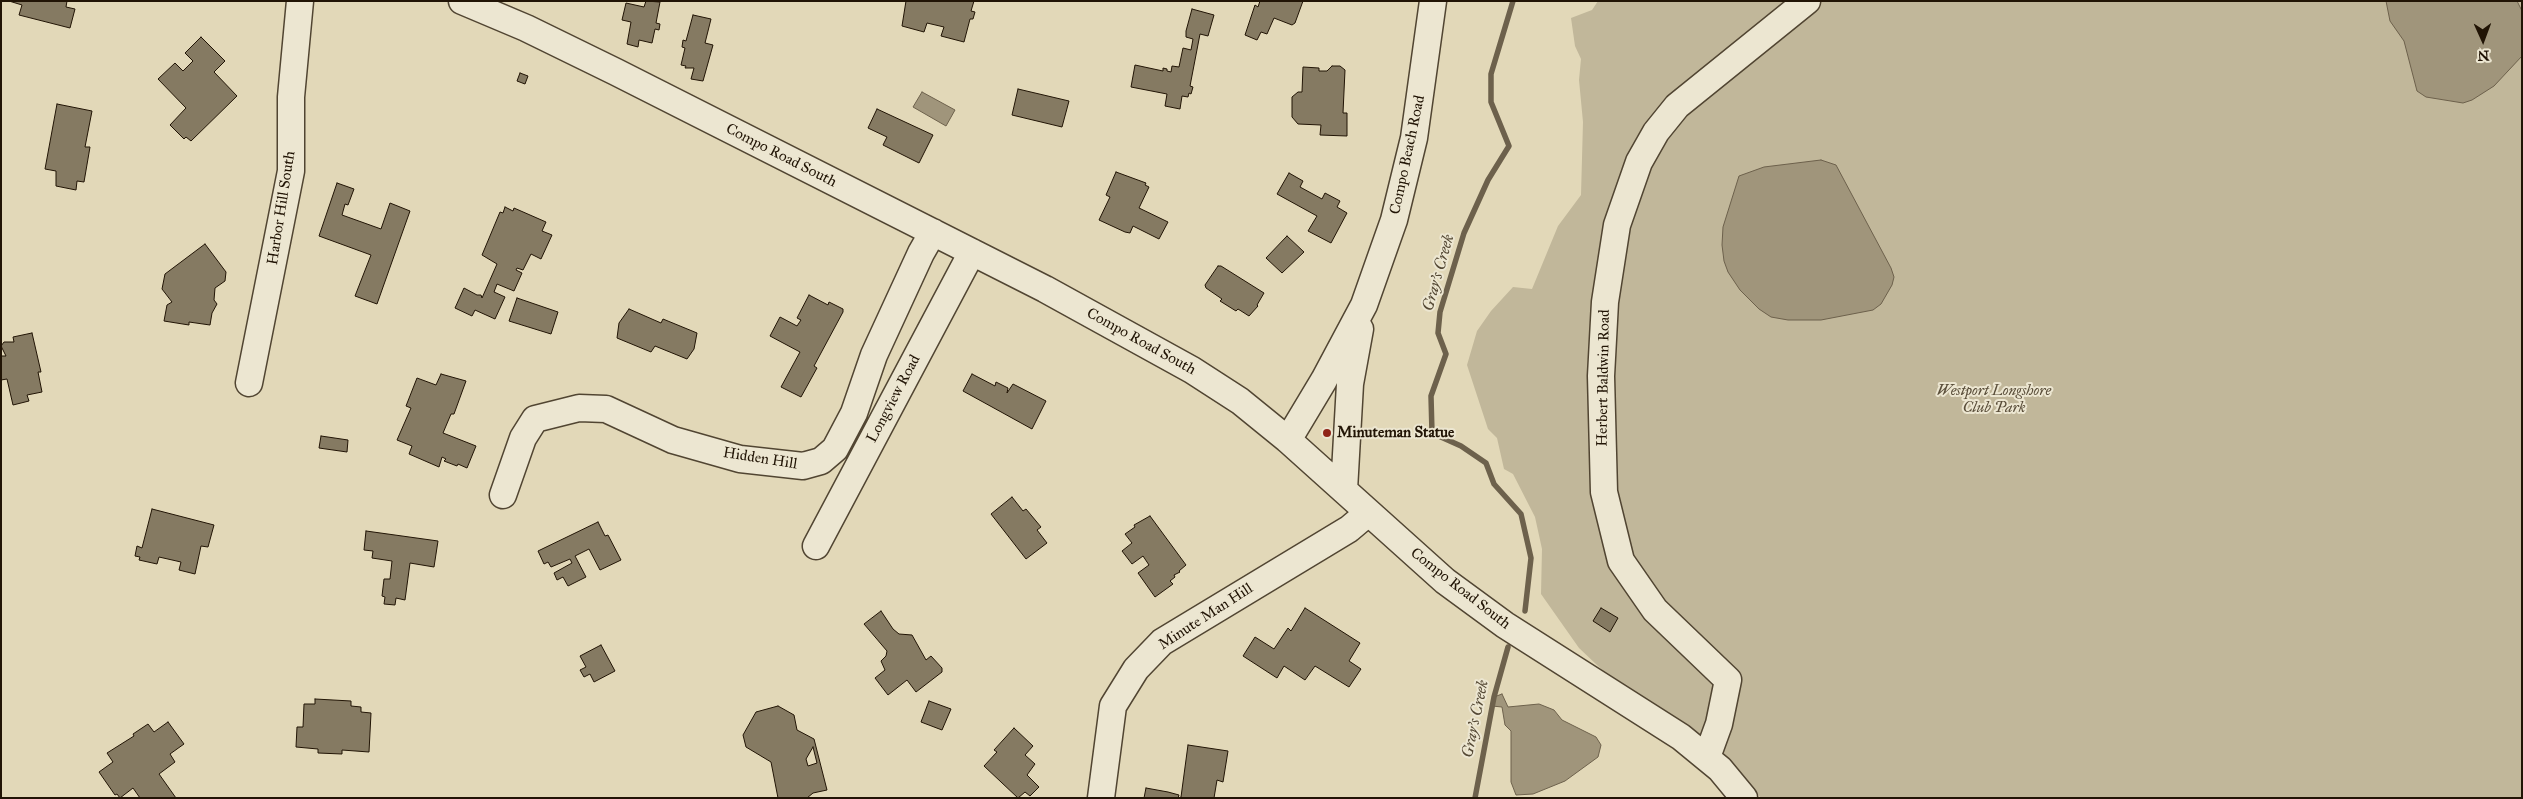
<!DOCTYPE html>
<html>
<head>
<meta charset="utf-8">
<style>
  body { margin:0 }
  #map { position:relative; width:2523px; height:799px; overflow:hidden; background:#e2d8b8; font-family:"IM FELL Great Primer",serif }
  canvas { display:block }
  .frame { position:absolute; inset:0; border:2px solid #211405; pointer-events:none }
  .north { position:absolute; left:2458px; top:15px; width:50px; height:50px; -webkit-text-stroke:4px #ece6d1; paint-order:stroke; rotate:178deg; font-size:14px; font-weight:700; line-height:20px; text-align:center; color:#211405 }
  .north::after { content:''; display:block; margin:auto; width:18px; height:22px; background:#211405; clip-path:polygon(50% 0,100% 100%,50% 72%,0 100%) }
</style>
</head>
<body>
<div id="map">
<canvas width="2523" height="799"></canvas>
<div class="frame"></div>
<div class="north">N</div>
</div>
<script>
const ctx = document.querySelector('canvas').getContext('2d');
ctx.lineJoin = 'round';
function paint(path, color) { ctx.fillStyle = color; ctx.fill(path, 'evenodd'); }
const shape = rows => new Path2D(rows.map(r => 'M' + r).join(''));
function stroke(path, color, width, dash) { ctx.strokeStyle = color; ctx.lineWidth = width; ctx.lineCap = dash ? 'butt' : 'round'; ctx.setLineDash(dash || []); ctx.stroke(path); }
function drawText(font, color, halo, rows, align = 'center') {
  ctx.font = font + ' "IM FELL Great Primer",serif'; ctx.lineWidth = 4; ctx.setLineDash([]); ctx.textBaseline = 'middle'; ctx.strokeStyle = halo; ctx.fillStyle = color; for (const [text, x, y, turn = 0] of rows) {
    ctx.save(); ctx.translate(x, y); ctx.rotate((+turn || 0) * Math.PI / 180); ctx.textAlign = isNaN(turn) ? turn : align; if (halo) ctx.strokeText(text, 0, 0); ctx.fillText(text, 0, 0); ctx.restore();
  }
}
paint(shape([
  [1598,1,2522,1,2522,798,1761,798,1722,754,1616,683,1579,648,1541,594,1542,549,1535,517,1513,474,1504,469,1497,438,1488,429,1467,365,1477,331,1491,311,1513,287,1532,289,1558,226,1581,195,1583,122,1579,80,1581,59,1575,46,1571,18,1592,10]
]), '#c1b79a');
const water = shape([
  [2386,1,2517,1,2522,11,2522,56,2494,86,2472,100,2463,103,2426,97,2417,91,2404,41,2390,21,2386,1],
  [922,92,955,110,946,126,913,107,922,92],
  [1821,160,1836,165,1891,268,1894,277,1892,285,1881,304,1873,310,1821,320,1788,320,1771,317,1759,309,1740,290,1728,272,1724,261,1722,245,1723,227,1739,176,1764,167,1821,160],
  [1502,694,1508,707,1539,704,1554,710,1562,720,1596,737,1601,745,1598,757,1565,781,1533,794,1516,795,1511,782,1511,731,1505,725,1502,707,1492,706,1494,697,1502,694]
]);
paint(water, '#a0957b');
stroke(water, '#6d614c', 1);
stroke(shape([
  [1513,1,1491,74,1491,102,1509,146,1488,180,1464,233,1440,312,1438,333,1446,354,1431,396,1432,433,1461,446,1486,463,1494,484,1521,514,1531,558,1525,611],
  [1475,798,1494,697,1508,647]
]), '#6d614c', 5.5);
const building = shape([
  [9,1,67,1,66,7,75,9,70,28,19,15,22,5,9,1],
  [646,1,660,2,656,23,660,24,659,30,655,29,652,43,639,40,638,47,627,44,631,22,622,20,626,3,644,7,646,1],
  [906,1,974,1,971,11,975,12,973,19,970,19,964,42,941,36,944,27,927,23,924,32,902,26,906,1],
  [1260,1,1303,1,1295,23,1292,25,1274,18,1267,34,1261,32,1257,40,1245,35,1255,5,1258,7,1260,1],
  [1192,9,1214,15,1208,36,1200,34,1190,86,1193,87,1191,94,1189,93,1188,97,1182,96,1180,109,1165,106,1167,94,1131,87,1135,65,1163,71,1163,68,1167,69,1167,71,1171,72,1172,66,1179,67,1183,48,1191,50,1193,39,1186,37,1186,31,1192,9],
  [693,15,711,19,705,43,713,45,703,81,691,79,694,68,685,68,686,66,681,65,685,48,682,47,683,40,686,41,693,15],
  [201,37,225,61,214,72,237,96,191,141,186,137,184,139,170,125,186,108,158,79,175,63,183,71,193,61,185,53,201,37],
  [1332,66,1340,66,1345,70,1343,113,1347,113,1347,136,1320,135,1321,125,1298,124,1292,117,1292,97,1298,92,1302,92,1303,67,1319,68,1319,71,1327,71,1332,66],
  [520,73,528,76,525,84,517,81,520,73],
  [1018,89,1069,101,1062,127,1012,115,1018,89],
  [57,104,92,111,85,147,90,147,84,182,77,181,76,190,56,186,56,171,45,169,57,104],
  [877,109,933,135,919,163,883,145,887,137,868,128,877,109],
  [1116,172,1146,183,1145,185,1149,187,1139,208,1168,222,1159,239,1133,226,1130,233,1125,232,1099,220,1110,197,1106,195,1116,172],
  [1289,173,1303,181,1300,187,1322,199,1325,193,1340,201,1337,207,1347,213,1331,243,1308,231,1317,216,1277,194,1289,173],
  [337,183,354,189,348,205,345,204,342,215,381,229,390,203,410,211,377,304,355,296,371,255,319,236,337,183],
  [505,207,513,211,514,208,546,222,542,231,552,235,541,259,531,254,523,270,517,268,516,270,522,273,514,291,497,284,494,292,505,297,495,319,475,310,472,316,455,308,464,288,477,295,481,295,482,298,497,264,482,255,500,212,503,213,505,207],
  [1287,236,1304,252,1282,273,1266,258,1287,236],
  [205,244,226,272,225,281,215,288,214,300,217,304,212,313,210,325,189,322,189,325,164,321,167,305,172,302,162,289,165,274,205,244],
  [1218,266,1221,266,1264,293,1257,305,1258,306,1249,316,1238,309,1236,311,1220,301,1222,299,1206,288,1205,285,1218,266],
  [809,295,828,305,829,302,843,309,843,312,814,366,817,368,801,397,781,387,800,352,770,336,780,317,797,326,801,320,797,318,809,295],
  [517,298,558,312,551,334,509,321,517,298],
  [629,309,661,323,663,319,697,333,694,349,687,359,655,346,651,352,617,338,619,323,629,309],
  [32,333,41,372,38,372,42,392,27,395,29,401,13,405,7,379,1,380,1,356,6,356,1,346,4,342,14,342,13,337,32,333],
  [441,374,466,381,454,414,451,414,443,433,476,446,467,468,458,464,457,466,444,461,446,459,442,457,439,467,409,454,412,446,397,440,411,408,406,406,417,378,436,385,441,374],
  [972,374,995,386,996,382,1008,388,1007,393,1013,384,1046,401,1032,429,963,391,972,374],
  [321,436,348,440,347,452,319,448,321,436],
  [1012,497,1023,511,1026,509,1041,527,1037,530,1047,543,1026,559,991,514,1012,497],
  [152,509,214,525,208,547,201,546,195,574,179,570,181,562,159,557,157,564,139,560,140,557,135,556,137,546,142,548,152,509],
  [1150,516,1186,565,1179,571,1180,572,1174,575,1175,577,1170,581,1173,584,1155,597,1138,573,1149,565,1143,556,1132,564,1122,551,1132,543,1125,534,1135,527,1134,525,1150,516],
  [598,522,605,536,608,535,621,560,600,570,589,549,575,556,586,577,568,586,563,577,557,580,554,573,572,563,570,559,551,567,548,562,544,564,538,551,598,522],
  [366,531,438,541,434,567,410,563,405,600,396,598,395,605,384,604,385,597,382,596,384,579,390,579,392,561,372,558,373,551,364,550,366,531],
  [1305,608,1360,643,1349,661,1361,669,1349,687,1315,666,1305,680,1284,666,1277,678,1243,656,1255,637,1274,649,1288,628,1291,631,1305,608],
  [1601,608,1618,618,1610,632,1593,621,1601,608],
  [881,611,893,629,899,634,912,635,926,660,931,656,942,668,942,672,916,692,907,680,888,695,875,678,885,670,881,661,886,656,887,651,864,624,881,611],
  [601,645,615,671,594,682,590,674,584,677,580,670,586,667,580,656,601,645],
  [315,699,351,701,351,706,361,707,361,712,371,713,369,752,342,750,342,754,318,753,318,749,296,747,297,727,303,727,304,704,315,704,315,699],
  [929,701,951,709,942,730,921,722,929,701],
  [778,706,794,715,797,730,814,739,827,790,813,793,807,798,778,798,771,762,746,747,743,735,756,712,778,706],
  [813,747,817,763,808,766,806,759,813,747],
  [168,722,184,744,170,754,175,762,159,774,176,798,140,798,133,788,120,798,117,794,115,795,99,772,113,762,107,753,134,736,133,734,148,724,154,732,168,722],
  [1014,728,1033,746,1025,755,1035,764,1027,775,1039,787,1030,796,1025,792,1018,798,984,766,997,752,994,750,1014,728],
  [1188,745,1228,751,1223,782,1217,780,1214,798,1179,798,1181,797,1188,745],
  [1146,788,1168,792,1179,795,1178,798,1144,798,1146,788]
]);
paint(building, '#857a62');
stroke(building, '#211405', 1);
const minor = shape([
  [462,1,526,28,616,72,1045,289,1192,370,1240,401,1288,440,1445,581,1505,625,1681,737,1720,769,1744,798],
  [249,383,291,171,291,97,300,1],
  [1288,440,1324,380,1364,305,1394,220,1414,138,1433,1],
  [1344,490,1350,384,1360,329],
  [503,495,523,438,535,419,579,408,606,409,673,440,740,459,803,466,821,461,835,449,854,413,874,355,921,253,933,232],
  [816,546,972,252],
  [1707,757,1719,724,1728,680,1655,610,1621,561,1604,492,1601,376,1605,302,1617,225,1639,162,1656,132,1677,106,1807,1],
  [1101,798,1113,706,1136,669,1162,642,1349,529,1368,513]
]);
stroke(minor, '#514532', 29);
stroke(minor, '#ece6d1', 26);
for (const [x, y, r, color] of [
  [1327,433,5,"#8f2418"]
]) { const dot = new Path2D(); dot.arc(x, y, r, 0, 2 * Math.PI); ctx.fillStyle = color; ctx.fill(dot); stroke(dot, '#ece6d1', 2); }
drawText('15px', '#211405', '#ece6d1', [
  ["Compo Beach Road",1408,155,-78],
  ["Compo Road South",781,156,27],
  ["Harbor Hill South",282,208,-81],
  ["Compo Road South",1141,342,29],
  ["Herbert Baldwin Road",1604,378,-89],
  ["Longview Road",894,399,-62],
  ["Hidden Hill",760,459,9],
  ["Compo Road South",1460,589,38],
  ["Minute Man Hill",1206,617,-33]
]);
drawText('italic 15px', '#594d39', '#ece6d1', [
  ["Westport Longshore",1994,391],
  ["Club Park",1994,408]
]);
drawText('bold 15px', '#211405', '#ece6d1', [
  ["Minuteman Statue",1337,433]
], 'left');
drawText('italic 16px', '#544834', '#ece6d1', [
  ["Gray's Creek",1439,273,-74],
  ["Gray's Creek",1476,719,-78]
]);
</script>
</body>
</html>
